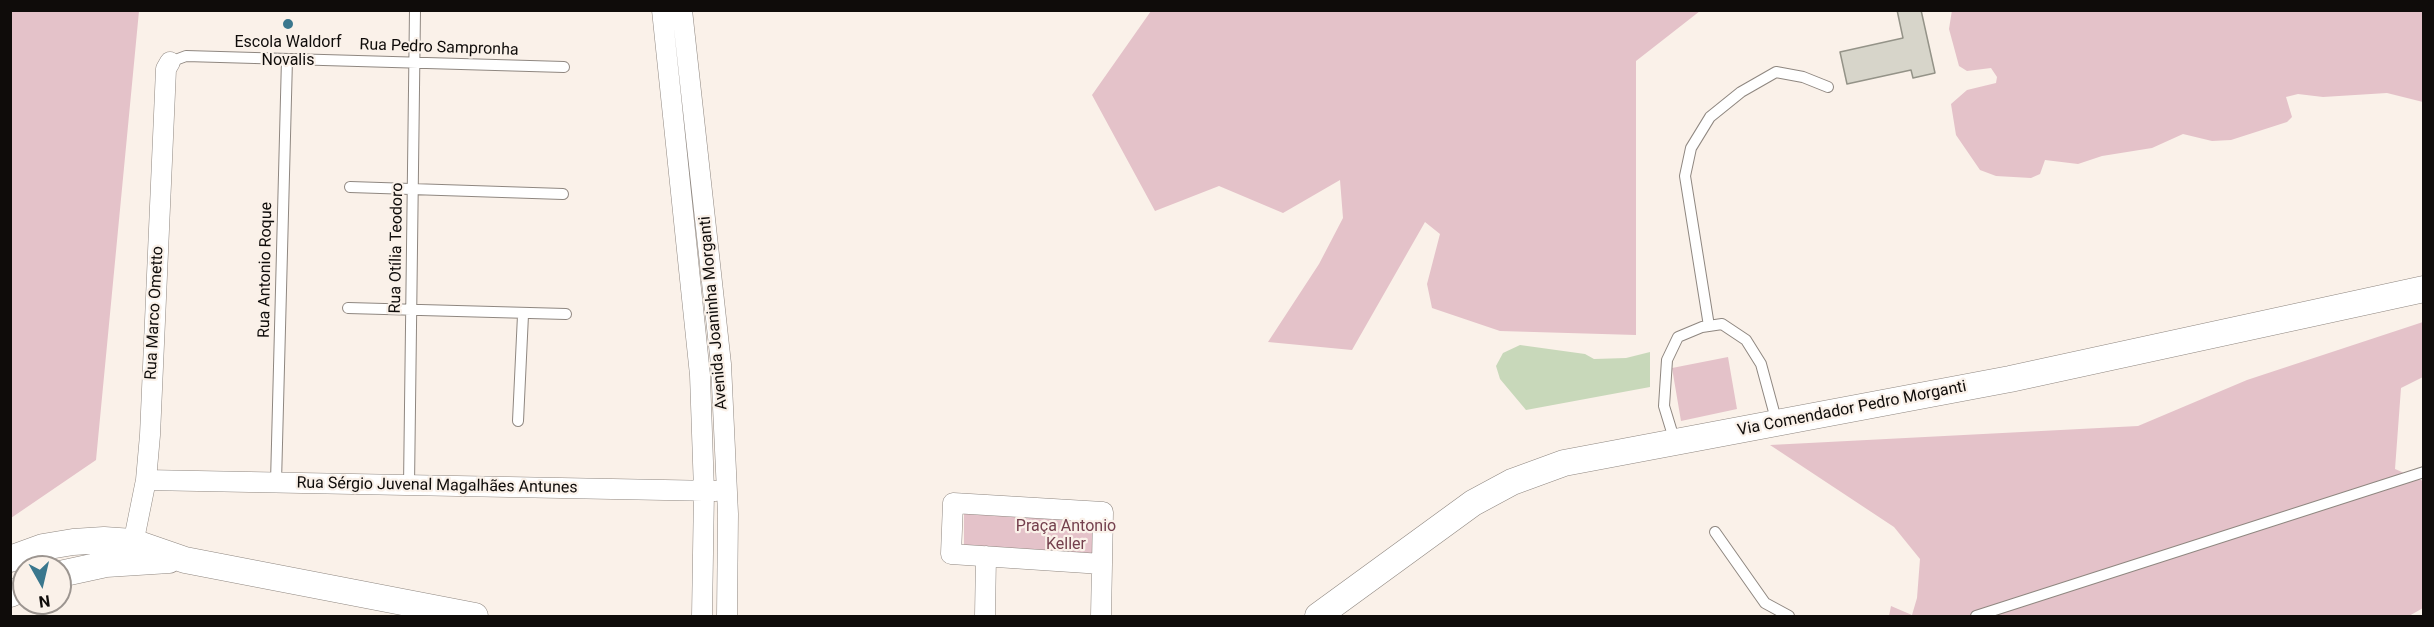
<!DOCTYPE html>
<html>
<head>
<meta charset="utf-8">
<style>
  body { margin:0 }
  #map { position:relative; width:2434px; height:627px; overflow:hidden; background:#faf1e9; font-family:Roboto,sans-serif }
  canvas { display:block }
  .frame { position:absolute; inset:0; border:12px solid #0f0c0a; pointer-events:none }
  .north { position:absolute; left:12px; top:555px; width:60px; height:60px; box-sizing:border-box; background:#faf1e9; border:2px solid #9c9590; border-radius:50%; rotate:172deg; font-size:16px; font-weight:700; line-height:24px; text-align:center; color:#0f0c0a }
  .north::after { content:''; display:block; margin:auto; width:21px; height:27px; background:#3a778d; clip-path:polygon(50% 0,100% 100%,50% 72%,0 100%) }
</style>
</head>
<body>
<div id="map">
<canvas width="2434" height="627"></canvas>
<div class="frame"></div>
<div class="north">N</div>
</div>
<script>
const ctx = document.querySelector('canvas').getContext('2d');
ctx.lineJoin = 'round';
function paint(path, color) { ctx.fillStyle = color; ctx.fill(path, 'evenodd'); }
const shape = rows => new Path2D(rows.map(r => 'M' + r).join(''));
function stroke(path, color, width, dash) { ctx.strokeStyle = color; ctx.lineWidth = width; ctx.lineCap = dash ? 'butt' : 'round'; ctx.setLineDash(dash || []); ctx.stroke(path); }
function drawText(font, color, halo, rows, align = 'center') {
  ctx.font = font + ' Roboto,sans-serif'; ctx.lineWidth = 4.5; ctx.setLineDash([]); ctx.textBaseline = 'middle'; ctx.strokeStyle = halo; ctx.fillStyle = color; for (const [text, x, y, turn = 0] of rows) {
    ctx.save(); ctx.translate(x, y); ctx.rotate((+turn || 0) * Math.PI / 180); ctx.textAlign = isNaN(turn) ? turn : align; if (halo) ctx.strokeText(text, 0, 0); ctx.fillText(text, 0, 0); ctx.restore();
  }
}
paint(shape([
  [11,10,139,11,96,460,11,518],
  [1952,10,2423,11,2423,102,2387,93,2323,97,2298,94,2286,97,2292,117,2287,122,2231,140,2212,141,2183,134,2152,148,2102,156,2078,164,2045,160,2040,174,2031,178,1996,176,1980,170,1956,135,1951,104,1967,90,1996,83,1997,77,1991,68,1967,71,1959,66,1949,29],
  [1151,11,1700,11,1636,61,1636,335,1500,331,1432,308,1427,284,1440,234,1425,222,1352,350,1268,342,1319,264,1343,218,1340,180,1283,213,1219,186,1155,211,1092,95],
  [2423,322,2423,377,2401,388,2395,469,2423,481,2423,608,2409,616,1889,616,1891,606,1912,615,1917,598,1920,559,1894,527,1770,445,2138,426,2247,380],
  [1728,357,1737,409,1681,421,1672,368],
  [964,510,1097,518,1096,558,964,548]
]), '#e4c2c9');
paint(shape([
  [1520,345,1585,354,1594,359,1626,358,1650,352,1650,387,1526,410,1500,379,1496,366,1503,353]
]), '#c8d8ba');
const building = shape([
  [1897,10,1921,10,1935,73,1913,78,1911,70,1847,84,1840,52,1903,38,1897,10]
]);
paint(building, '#d7d5ca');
stroke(building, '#949388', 1.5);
const service = shape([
  [170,62,186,56,564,67],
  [350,187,563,194],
  [348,308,566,314],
  [1709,326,1685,176,1691,148,1710,117,1741,92,1776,72,1803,77,1828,87],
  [518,421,523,315],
  [1675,442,1664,406,1667,360,1678,337,1702,327,1722,324,1746,340,1761,364,1777,423],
  [276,482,287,59],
  [409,485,415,10],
  [1715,532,1765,603,1789,616],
  [1976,616,2424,472]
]);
const minor = shape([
  [662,10,700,375,704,491,702,616],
  [682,10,721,364,728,514,727,616],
  [146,480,716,491],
  [131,554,146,480,150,435,166,69,170,62],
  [985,616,986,556],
  [1101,616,1103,512,953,503,951,554,1102,564]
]);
const tertiary = shape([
  [10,559,43,547,73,542,104,540,133,542,185,560,475,616],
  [60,574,106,564,169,560],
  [10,594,24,588],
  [1318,616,1473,503,1512,482,1564,463,2010,379,2424,289]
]);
stroke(service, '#8f8780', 12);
stroke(minor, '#8f8780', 21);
stroke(tertiary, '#8f8780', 27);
stroke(service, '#fff', 10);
stroke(minor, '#fff', 20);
stroke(tertiary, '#fff', 26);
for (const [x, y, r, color] of [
  [288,24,6,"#3a778d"]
]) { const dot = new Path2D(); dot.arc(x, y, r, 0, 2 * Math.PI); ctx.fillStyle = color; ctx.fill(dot); stroke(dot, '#faf1e9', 2); }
drawText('16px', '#0f0c0a', '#faf1e9', [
  ["Escola Waldorf",288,43],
  ["Novalis",288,61]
]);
drawText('16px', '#0f0c0a', '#faf1e9', [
  ["Rua Pedro Sampronha",439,48,2],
  ["Rua Otília Teodoro",397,248,-89],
  ["Rua Antonio Roque",266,270,-89],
  ["Rua Marco Ometto",155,313,-87],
  ["Avenida Joaninha Morganti",714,313,-95],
  ["Via Comendador Pedro Morganti",1852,409,-11],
  ["Rua Sérgio Juvenal Magalhães Antunes",437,486,1]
]);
drawText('16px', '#74404d', '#faf1e9', [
  ["Praça Antonio",1066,527],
  ["Keller",1066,545]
]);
</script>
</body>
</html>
